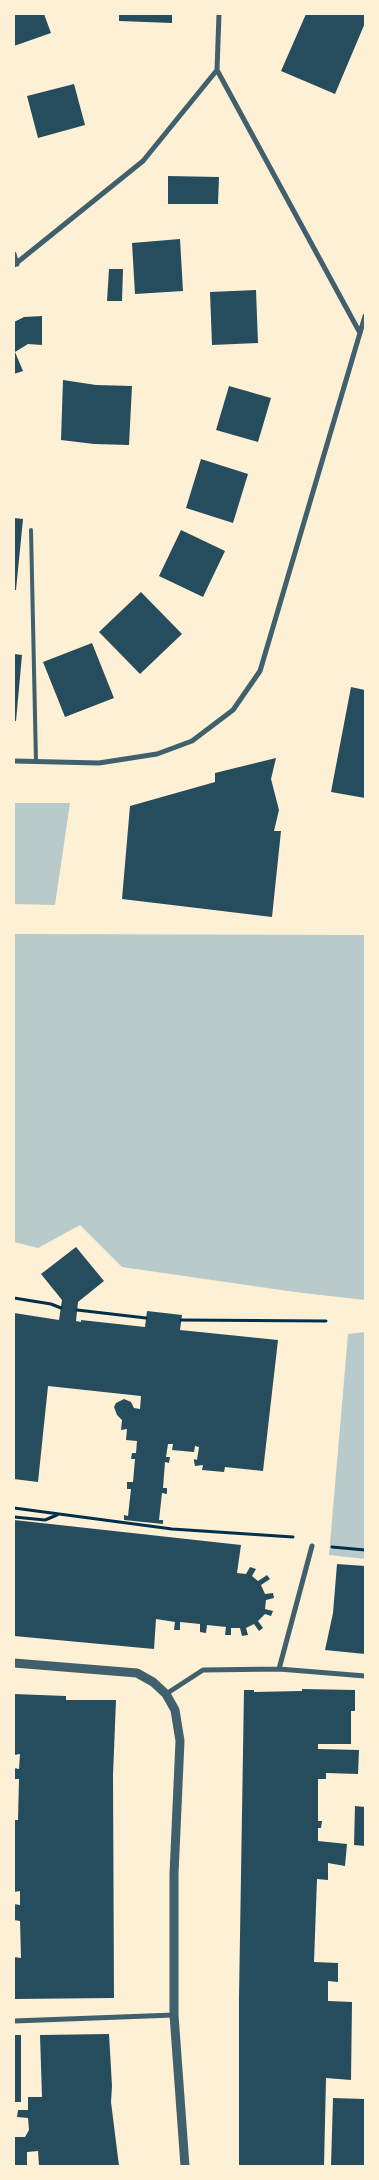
<!DOCTYPE html>
<html>
<head>
<meta charset="utf-8">
<style>
  body { margin:0 }
  #map { position:relative; width:379px; height:2180px; overflow:hidden; background:#fdf0d5; font-family:"Archivo Narrow",sans-serif }
  canvas { display:block }
  .frame { position:absolute; inset:0; border:15px solid #fdf0d5; pointer-events:none }
</style>
</head>
<body>
<div id="map">
<canvas width="379" height="2180"></canvas>
<div class="frame"></div>
</div>
<script>
const ctx = document.querySelector('canvas').getContext('2d');
ctx.lineJoin = 'round';
function paint(path, color) { ctx.fillStyle = color; ctx.fill(path, 'evenodd'); }
const shape = rows => new Path2D(rows.map(r => 'M' + r).join(''));
function stroke(path, color, width, dash) { ctx.strokeStyle = color; ctx.lineWidth = width; ctx.lineCap = dash ? 'butt' : 'round'; ctx.setLineDash(dash || []); ctx.stroke(path); }
paint(shape([
  [14,803,70,803,55,905,14,904],
  [14,934,365,935,365,1300,295,1292,122,1267,80,1225,38,1248,14,1242],
  [365,1332,365,1559,329,1555,348,1334]
]), '#b9caca');
paint(shape([
  [14,14,44,14,51,33,14,46],
  [119,14,172,14,172,23,119,21],
  [306,14,365,14,365,23,335,94,281,71],
  [74,84,85,125,38,138,27,96],
  [168,176,219,177,218,204,168,204],
  [180,239,183,291,135,294,132,243],
  [109,269,123,269,122,301,107,301],
  [256,290,258,343,212,345,210,292],
  [42,316,42,345,28,344,15,352,23,371,14,374,14,322,24,317],
  [63,380,96,385,132,386,129,445,94,444,61,440],
  [229,386,271,398,258,442,216,430],
  [201,459,248,474,233,523,186,508],
  [14,518,23,519,16,590,14,590],
  [181,530,225,551,203,597,159,576],
  [141,592,182,634,140,674,99,632],
  [92,643,114,698,65,717,43,662],
  [14,654,22,655,16,721,14,721],
  [351,687,365,690,365,798,331,792],
  [276,758,271,779,279,810,274,831,281,831,272,917,122,899,130,806,215,782,215,773],
  [76,1247,104,1281,78,1302,76,1321,81,1322,81,1320,145,1327,147,1311,182,1315,180,1330,278,1340,263,1471,225,1467,224,1472,202,1470,203,1465,195,1466,194,1461,194,1459,197,1460,199,1447,195,1446,194,1452,172,1450,173,1444,168,1444,166,1457,170,1457,169,1463,165,1462,163,1488,167,1488,167,1494,162,1493,159,1520,163,1520,163,1524,124,1520,124,1515,128,1516,131,1489,127,1489,127,1482,133,1482,135,1459,131,1459,132,1453,136,1453,137,1441,126,1440,127,1429,121,1430,122,1420,117,1415,114,1407,116,1403,124,1399,131,1402,134,1408,140,1409,141,1396,48,1386,38,1482,14,1479,14,1313,59,1320,62,1300,41,1274],
  [14,1520,241,1545,237,1573,246,1574,250,1567,256,1569,252,1576,258,1581,267,1575,270,1579,261,1585,265,1594,273,1593,274,1598,266,1600,265,1609,273,1611,271,1616,265,1614,258,1621,263,1628,259,1631,254,1624,246,1628,248,1635,242,1636,240,1628,231,1628,231,1635,225,1635,226,1627,207,1625,206,1633,200,1632,200,1624,180,1622,180,1630,174,1630,175,1622,156,1619,154,1649,14,1636],
  [337,1564,365,1566,365,1654,325,1650,333,1613],
  [302,1689,355,1690,355,1711,351,1711,351,1744,318,1744,318,1749,359,1750,358,1774,326,1773,326,1779,318,1779,318,1821,322,1821,321,1828,318,1828,318,1841,347,1844,345,1866,328,1863,328,1880,317,1879,314,1962,338,1963,338,1982,328,1981,328,2001,352,2002,351,2080,326,2078,324,2166,239,2166,239,1997,244,1690,254,1690,254,1692,302,1691],
  [14,1694,66,1696,66,1700,116,1700,113,1775,114,1998,14,1999,14,1957,21,1958,20,1921,14,1920,14,1904,20,1905,20,1891,14,1892,15,1851,14,1851,14,1820,18,1820,19,1779,14,1779,14,1768,19,1769,20,1754,14,1755],
  [355,1806,365,1807,365,1846,354,1845],
  [109,2034,112,2086,111,2102,119,2166,39,2166,38,2151,27,2152,27,2166,14,2166,14,2137,25,2137,29,2130,28,2118,17,2117,18,2110,28,2110,28,2097,42,2097,40,2035],
  [14,2035,21,2035,21,2102,14,2102],
  [333,2098,365,2099,365,2166,331,2166]
]), '#264d5e');
stroke(shape([
  [14,1298,51,1304,61,1308],
  [77,1310,146,1318],
  [181,1320,326,1321],
  [14,1508,172,1529,293,1537],
  [14,1517,45,1520,57,1515],
  [332,1547,365,1550]
]), '#003049', 3);
stroke(shape([
  [31,530,36,762]
]), '#3f606c', 4);
stroke(shape([
  [219,14,217,70,360,333],
  [14,254,17,264],
  [14,265,143,161,217,70],
  [14,761,99,763,157,754,192,741,233,710,260,671,365,316],
  [279,1669,312,1546],
  [166,1694,203,1670,279,1669,365,1676],
  [14,2021,174,2015]
]), '#3f606c', 5);
stroke(shape([
  [14,1663,137,1673,153,1682,166,1694,175,1710,180,1741,174,1874,174,2015,185,2166]
]), '#3f606c', 9);
</script>
</body>
</html>
